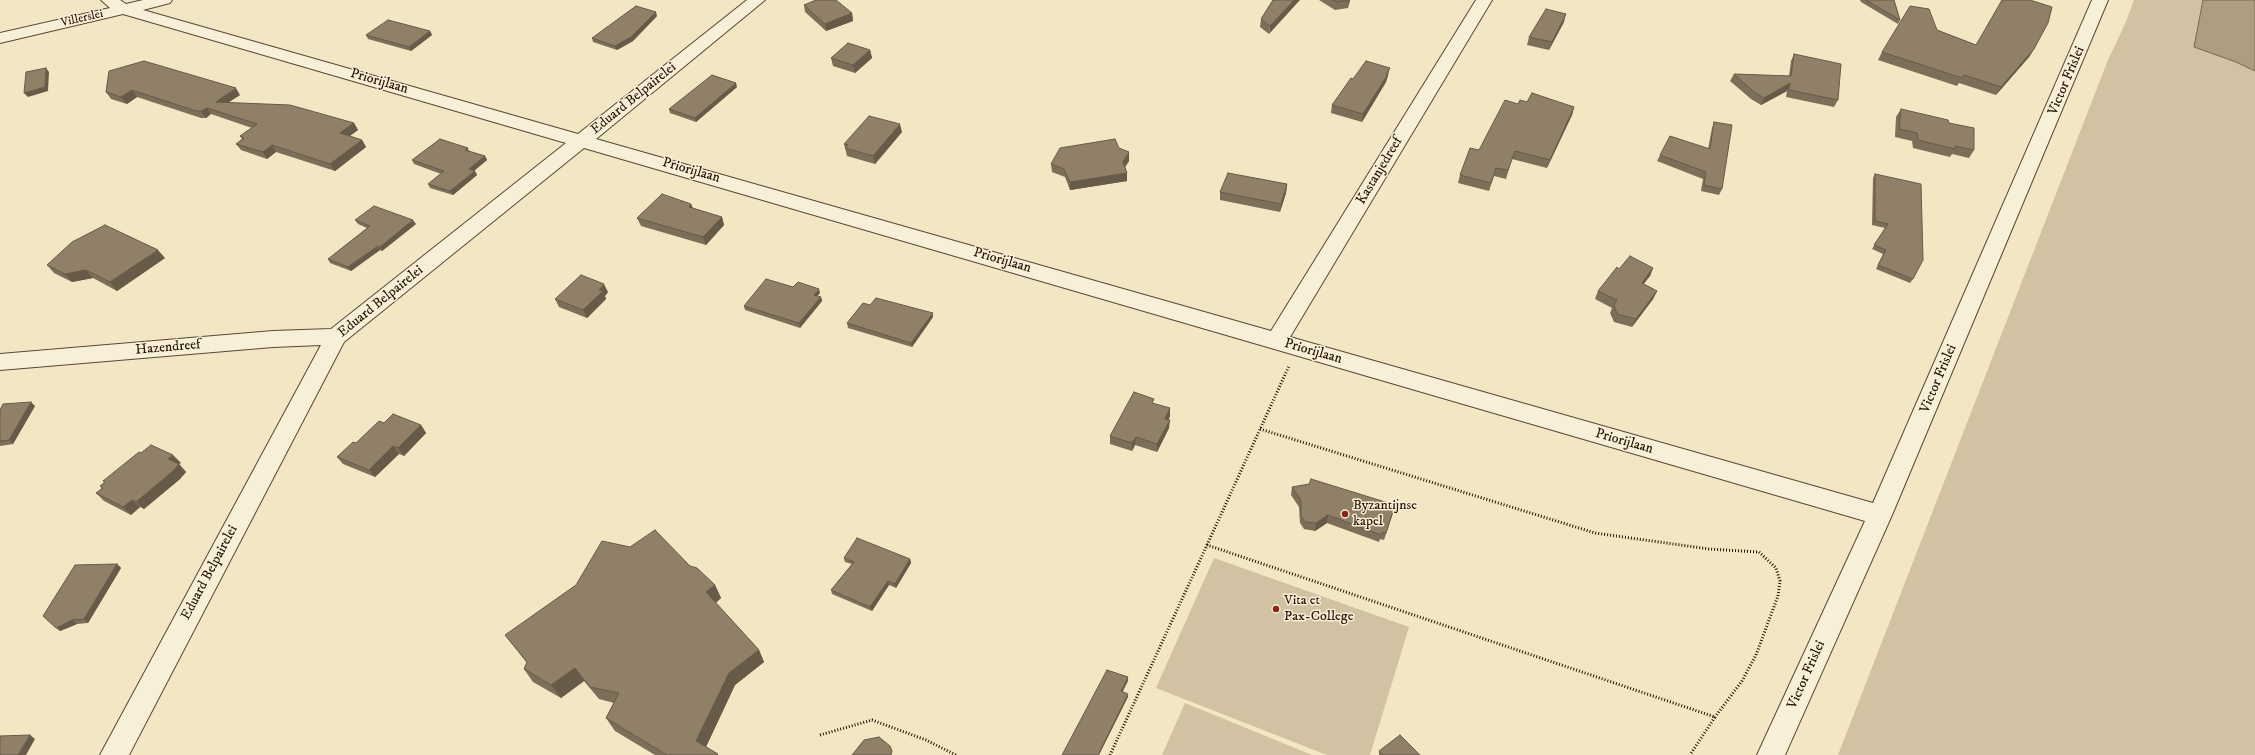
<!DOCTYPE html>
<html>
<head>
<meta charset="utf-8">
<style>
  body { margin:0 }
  canvas { display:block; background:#f3e6c2 }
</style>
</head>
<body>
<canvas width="2255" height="755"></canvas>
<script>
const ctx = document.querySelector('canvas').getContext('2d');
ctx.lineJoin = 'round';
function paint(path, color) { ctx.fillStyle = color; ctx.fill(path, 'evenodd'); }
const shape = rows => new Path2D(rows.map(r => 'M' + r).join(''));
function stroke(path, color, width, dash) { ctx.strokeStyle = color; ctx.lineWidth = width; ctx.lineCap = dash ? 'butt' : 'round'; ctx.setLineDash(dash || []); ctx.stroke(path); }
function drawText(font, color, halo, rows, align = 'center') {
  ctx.font = font + ' "IM FELL DW Pica",serif'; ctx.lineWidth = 3; ctx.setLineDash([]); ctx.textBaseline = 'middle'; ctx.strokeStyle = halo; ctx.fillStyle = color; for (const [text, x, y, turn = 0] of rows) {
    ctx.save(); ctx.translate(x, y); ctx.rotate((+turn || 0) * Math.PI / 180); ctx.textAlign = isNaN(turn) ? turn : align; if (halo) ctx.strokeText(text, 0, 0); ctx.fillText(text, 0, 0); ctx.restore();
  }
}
paint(shape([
  [2134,0,2203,0,2194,47,2236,62,2255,71,2255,755,1838,755,2108,60,2125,24],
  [1214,558,1409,627,1370,755,1327,755,1156,688],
  [1185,703,1312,755,1162,755]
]), '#d0c2a2');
const water = shape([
  [2203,0,2255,0,2255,71,2236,62,2194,47,2203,0]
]);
paint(water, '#ad9e82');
stroke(water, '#776651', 1);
const minor = shape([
  [101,0,120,0,126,4,143,0,172,0,170,3,143,10,578,134,747,0,765,0,596,139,1271,331,1476,0,1492,0,1290,337,1873,503,2092,0,2108,0,1892,515,1785,755,1757,755,1865,521,584,148,344,342,129,755,100,755,321,345,273,347,0,370,0,354,273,331,331,329,566,143,123,14,0,43,0,33,110,8,101,0]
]);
stroke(minor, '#594736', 2);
stroke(shape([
  [1260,429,1595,533,1709,549,1759,552,1776,568,1780,581,1778,596,1756,655,1742,681,1715,717],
  [1207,545,1289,366],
  [820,735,872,720,926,740,956,755],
  [1110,755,1207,545,1715,717,1690,755]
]), '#261207', 3, [1, 2]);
paint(minor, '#f7efd7');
paint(shape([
  [1273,0,1269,34,1260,27,1261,19],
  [1319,0,1350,0,1348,8,1335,10],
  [1860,0,1894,0,1900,20,1898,24,1861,2],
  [804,5,852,13,853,21,826,31,805,12],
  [657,16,633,41,617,50,593,42,592,38],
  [1564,22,1549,50,1527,45,1529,37],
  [1937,30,1976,45,2034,49,2029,57,1996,95,1959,83,1957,86,1878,60,1882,52],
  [430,31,432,35,411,51,368,39,366,35],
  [870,50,872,58,855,73,833,66,831,58],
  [1794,54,1838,100,1834,107,1786,97,1787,91,1761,105,1751,99,1730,81,1734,74,1789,76,1791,61],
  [109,71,240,95,229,102,354,123,358,130,350,136,362,140,366,147,335,171,276,152,267,159,241,150,236,144,242,139,240,136,252,128,211,114,206,118,201,118,137,97,127,104,111,99,106,92],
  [1388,76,1386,82,1362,122,1331,113,1332,105,1353,79],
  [737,87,696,122,670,113,669,109],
  [1527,102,1574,107,1572,115,1547,168,1512,159,1506,179,1494,176,1489,191,1458,183,1460,175,1479,150],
  [1901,109,1949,123,1974,150,1969,158,1952,154,1950,157,1913,148,1912,141,1895,137,1896,117],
  [1714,122,1722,189,1719,195,1701,191,1703,179,1657,161,1660,155,1708,149,1712,128],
  [902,132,875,164,847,156,844,144],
  [468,148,469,151,485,156,487,160,474,171,475,171,477,175,453,195,430,188,428,184,441,174,414,164,412,160],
  [1119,148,1129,161,1125,167,1127,181,1070,190,1065,177,1052,172,1051,164],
  [1875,174,1913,279,1910,283,1876,269,1883,254,1872,249,1885,228,1872,225,1873,178],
  [1287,184,1286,193,1280,212,1220,200,1220,192],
  [691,204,693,208,722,217,724,225,706,245,641,226,637,218],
  [355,220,416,224,382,251,380,250,351,271,330,263,328,259,367,228,358,224],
  [165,258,117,291,93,278,72,282,54,273,47,265],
  [1653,268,1650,276,1643,284,1657,291,1653,299,1632,327,1614,322,1610,313,1612,308,1595,299,1598,291,1619,269],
  [793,287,820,293,817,296,821,297,822,301,800,328,745,310,744,306],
  [608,292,605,296,606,299,587,318,559,307,555,299],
  [870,305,933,317,912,347,848,328,847,323],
  [1154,403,1170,416,1168,420,1169,428,1157,452,1135,445,1132,451,1110,444,1110,436],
  [35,406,13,444,0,446,0,409],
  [384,423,421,425,426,433,404,456,399,454,375,477,343,464,337,457],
  [181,463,179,464,186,472,180,479,144,509,140,507,131,515,104,501,96,493,102,488,100,486,105,482,103,481],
  [1292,487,1393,513,1384,540,1380,539,1379,542,1327,523,1315,531,1304,529,1300,523,1299,507,1291,495],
  [844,558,910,559,911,563,896,588,889,585,872,611,832,594,831,590,852,564,845,562],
  [117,564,121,568,88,623,77,624,60,631],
  [690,566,715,585,721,598,716,603,759,650,764,662,735,685,706,747,718,755,655,755,615,731,606,718,614,703,599,699,584,681,561,698,533,682,524,669,527,663,505,635],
  [1379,751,1420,755,1379,755]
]), '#7d6e59');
paint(shape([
  [1294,0,1300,0,1269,34,1270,26],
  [1349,0,1350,0,1348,8],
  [656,12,657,16,633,41,617,50,615,46],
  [852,13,853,21,826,31,825,24],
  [1566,14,1564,22,1549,50,1552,42],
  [430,31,432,35,411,51,409,47],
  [2034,49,2029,57,1996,95,2001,87],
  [870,50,872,58,855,73,853,65],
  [46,68,49,72,48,91,28,97,24,93],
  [1390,68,1386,82,1362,122,1363,114],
  [736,83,737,87,696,122,695,118],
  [1790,83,1787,91,1761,105,1764,98],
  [236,88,240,95,220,108,216,102],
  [132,90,137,97,127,104,121,97],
  [1574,107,1572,115,1547,168,1550,160],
  [207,108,211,114,206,118,201,111],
  [354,123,358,130,344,140,340,133],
  [900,124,902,132,875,164,873,156],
  [362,140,366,147,335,171,330,164],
  [272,145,276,152,267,159,263,152],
  [1129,152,1129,161,1123,170,1123,162],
  [485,156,487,160,471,173,469,169],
  [475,171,477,175,453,195,450,191],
  [1127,173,1127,181,1070,190,1070,182],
  [1287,184,1286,193,1280,212,1281,204],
  [691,204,694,212,689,207],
  [722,217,724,225,706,245,703,237],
  [413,220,416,224,382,251,380,247],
  [378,246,380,250,351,271,348,267],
  [158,250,165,258,117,291,110,282],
  [1653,268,1650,276,1638,291,1642,283],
  [86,270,93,278,72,282,65,274],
  [604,284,608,292,605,296,606,299,587,318,583,310,599,290],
  [819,289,820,293,815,299,814,295],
  [1657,291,1653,299,1632,327,1636,319],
  [821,297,822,301,800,328,799,323],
  [933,313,933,317,912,347,911,343],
  [31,402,35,406,13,444,9,440],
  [1170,408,1170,416,1165,427,1165,419],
  [1170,420,1169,428,1157,452,1157,444],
  [421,425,426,433,404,456,398,448],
  [1136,437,1135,445,1132,451,1132,443],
  [393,446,399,454,375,477,369,470],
  [173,455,181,463,179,464,186,472,180,479,144,509,136,502,168,459],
  [132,500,140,507,131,515,123,507],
  [1328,515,1327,523,1315,531,1316,523],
  [910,559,911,563,896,588,895,584],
  [117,564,121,568,88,623,84,619],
  [888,581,889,585,872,611,870,607],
  [715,585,721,598,712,605,706,592],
  [72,620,77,624,60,631,56,628],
  [759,650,764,662,735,685,703,753,696,741,729,673],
  [575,668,584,681,561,698,551,685],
  [1128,677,1128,681,1121,695,1121,691],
  [1128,694,1128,697,1099,755,1098,755],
  [30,735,35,739,26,755,18,755]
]), '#665a49');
const building = shape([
  [816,0,836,0,852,13,825,24,804,5,816,0],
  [1273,0,1294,0,1270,26,1261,19,1273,0],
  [1333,0,1349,0,1337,2,1333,0],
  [1866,0,1894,0,1900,20,1866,0],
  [2002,0,2030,0,2052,7,2048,23,2034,49,2001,87,1964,75,1962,78,1882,52,1910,6,1929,9,1937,30,1976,45,2002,0],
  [636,6,656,12,631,37,615,46,592,38,636,6],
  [1546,9,1566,14,1552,42,1529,37,1546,9],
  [388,20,430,31,409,47,366,35,388,20],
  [848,43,870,50,853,65,831,58,848,43],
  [1794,54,1841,64,1838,100,1789,90,1790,83,1764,98,1754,92,1734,74,1791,76,1794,54],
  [144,61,236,88,216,102,290,105,354,123,340,133,362,140,330,164,272,145,263,152,236,144,244,138,240,136,257,124,207,108,201,111,196,111,132,90,121,97,106,92,109,71,144,61],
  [1366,61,1390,68,1386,74,1388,74,1363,114,1332,105,1351,78,1353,79,1366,61],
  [46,68,45,87,24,93,26,72,46,68],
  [712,75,736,83,695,118,669,109,712,75],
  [1532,93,1574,107,1550,160,1515,151,1508,170,1496,168,1491,183,1460,175,1470,148,1479,150,1505,100,1518,104,1520,100,1527,102,1532,93],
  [1901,109,1948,120,1949,123,1974,128,1974,150,1955,146,1955,149,1918,140,1917,133,1899,129,1901,109],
  [869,116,900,124,873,156,845,148,848,145,844,144,869,116],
  [1714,122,1732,125,1722,189,1704,185,1706,172,1660,155,1670,136,1710,149,1714,122],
  [440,139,468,148,465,150,485,156,469,169,475,171,450,191,428,184,444,171,412,160,440,139],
  [1115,139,1119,148,1129,152,1123,162,1127,173,1070,182,1064,169,1051,164,1060,148,1115,139],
  [1228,173,1287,184,1281,204,1220,192,1228,173],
  [1875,174,1921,184,1923,260,1913,279,1878,265,1886,250,1874,245,1888,224,1875,221,1875,174],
  [662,194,691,204,689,207,722,217,703,237,637,218,662,194],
  [374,206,413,220,380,247,378,246,348,267,328,259,370,226,355,220,374,206],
  [105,225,158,250,110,282,86,270,65,274,47,265,72,242,105,225],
  [1630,256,1653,268,1642,283,1657,291,1636,319,1617,314,1614,305,1617,300,1598,291,1617,267,1619,269,1630,256],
  [581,275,604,284,599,290,603,291,583,310,555,299,581,275],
  [766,279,793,287,798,282,819,289,814,295,821,297,799,323,744,306,766,279],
  [876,298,933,313,911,343,847,323,863,303,870,305,876,298],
  [1134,392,1154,399,1152,403,1170,408,1165,419,1170,420,1157,444,1136,437,1132,443,1110,436,1134,392],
  [31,402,9,440,0,441,0,409,1,408,3,404,31,402],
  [393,414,421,425,398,448,393,446,369,470,337,457,353,442,356,443,379,421,384,423,393,414],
  [151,445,173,455,168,459,179,464,172,472,136,502,132,500,123,507,96,493,103,488,100,486,105,482,103,481,139,452,141,453,151,445],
  [1311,479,1395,505,1386,533,1382,532,1381,535,1328,515,1316,523,1305,522,1301,516,1301,500,1292,487,1309,484,1311,479],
  [655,530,690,566,697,568,715,585,706,592,759,650,729,673,696,741,718,754,717,755,667,755,606,718,619,693,590,687,575,668,551,685,524,669,527,662,505,635,576,585,602,541,630,547,655,530],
  [857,538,910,559,895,584,888,581,870,607,831,590,854,562,844,558,857,538],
  [117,564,84,619,72,620,56,628,43,616,75,565,117,564],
  [1107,670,1128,677,1121,691,1128,694,1098,755,1062,755,1107,670],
  [30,735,18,755,0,755,0,736,30,735],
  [1400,735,1420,755,1383,755,1379,751,1400,735],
  [879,737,890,746,892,751,891,755,852,755,864,740,879,737]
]);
paint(building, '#918068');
stroke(building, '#665a49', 1);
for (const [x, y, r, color] of [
  [1345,514,4,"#8f2418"],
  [1276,609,4,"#8f2418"]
]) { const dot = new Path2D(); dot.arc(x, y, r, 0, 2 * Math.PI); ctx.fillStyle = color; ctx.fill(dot); stroke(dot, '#f7efd7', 1.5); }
drawText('12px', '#261207', '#f7efd7', [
  ["Villerslei",82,19,-13]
]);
drawText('14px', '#261207', '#f7efd7', [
  ["Victor Frislei",2067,81,-67],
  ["Priorijlaan",379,82,16],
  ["Eduard Belpairelei",634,99,-39],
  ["Priorijlaan",691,171,16],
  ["Kastanjedreef",1380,171,-59],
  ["Priorijlaan",1002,261,16],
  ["Eduard Belpairelei",381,302,-39],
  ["Hazendreef",168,348,-5],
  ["Priorijlaan",1313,352,16],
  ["Victor Frislei",1939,379,-67],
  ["Priorijlaan",1624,442,16],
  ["Eduard Belpairelei",210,573,-62],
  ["Victor Frislei",1807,675,-66]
]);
drawText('14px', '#261207', '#f7efd7', [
  ["Byzantijnse",1353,506],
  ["kapel",1353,522],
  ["Vita et",1284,601],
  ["Pax-College",1284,617]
], 'left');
</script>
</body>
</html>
